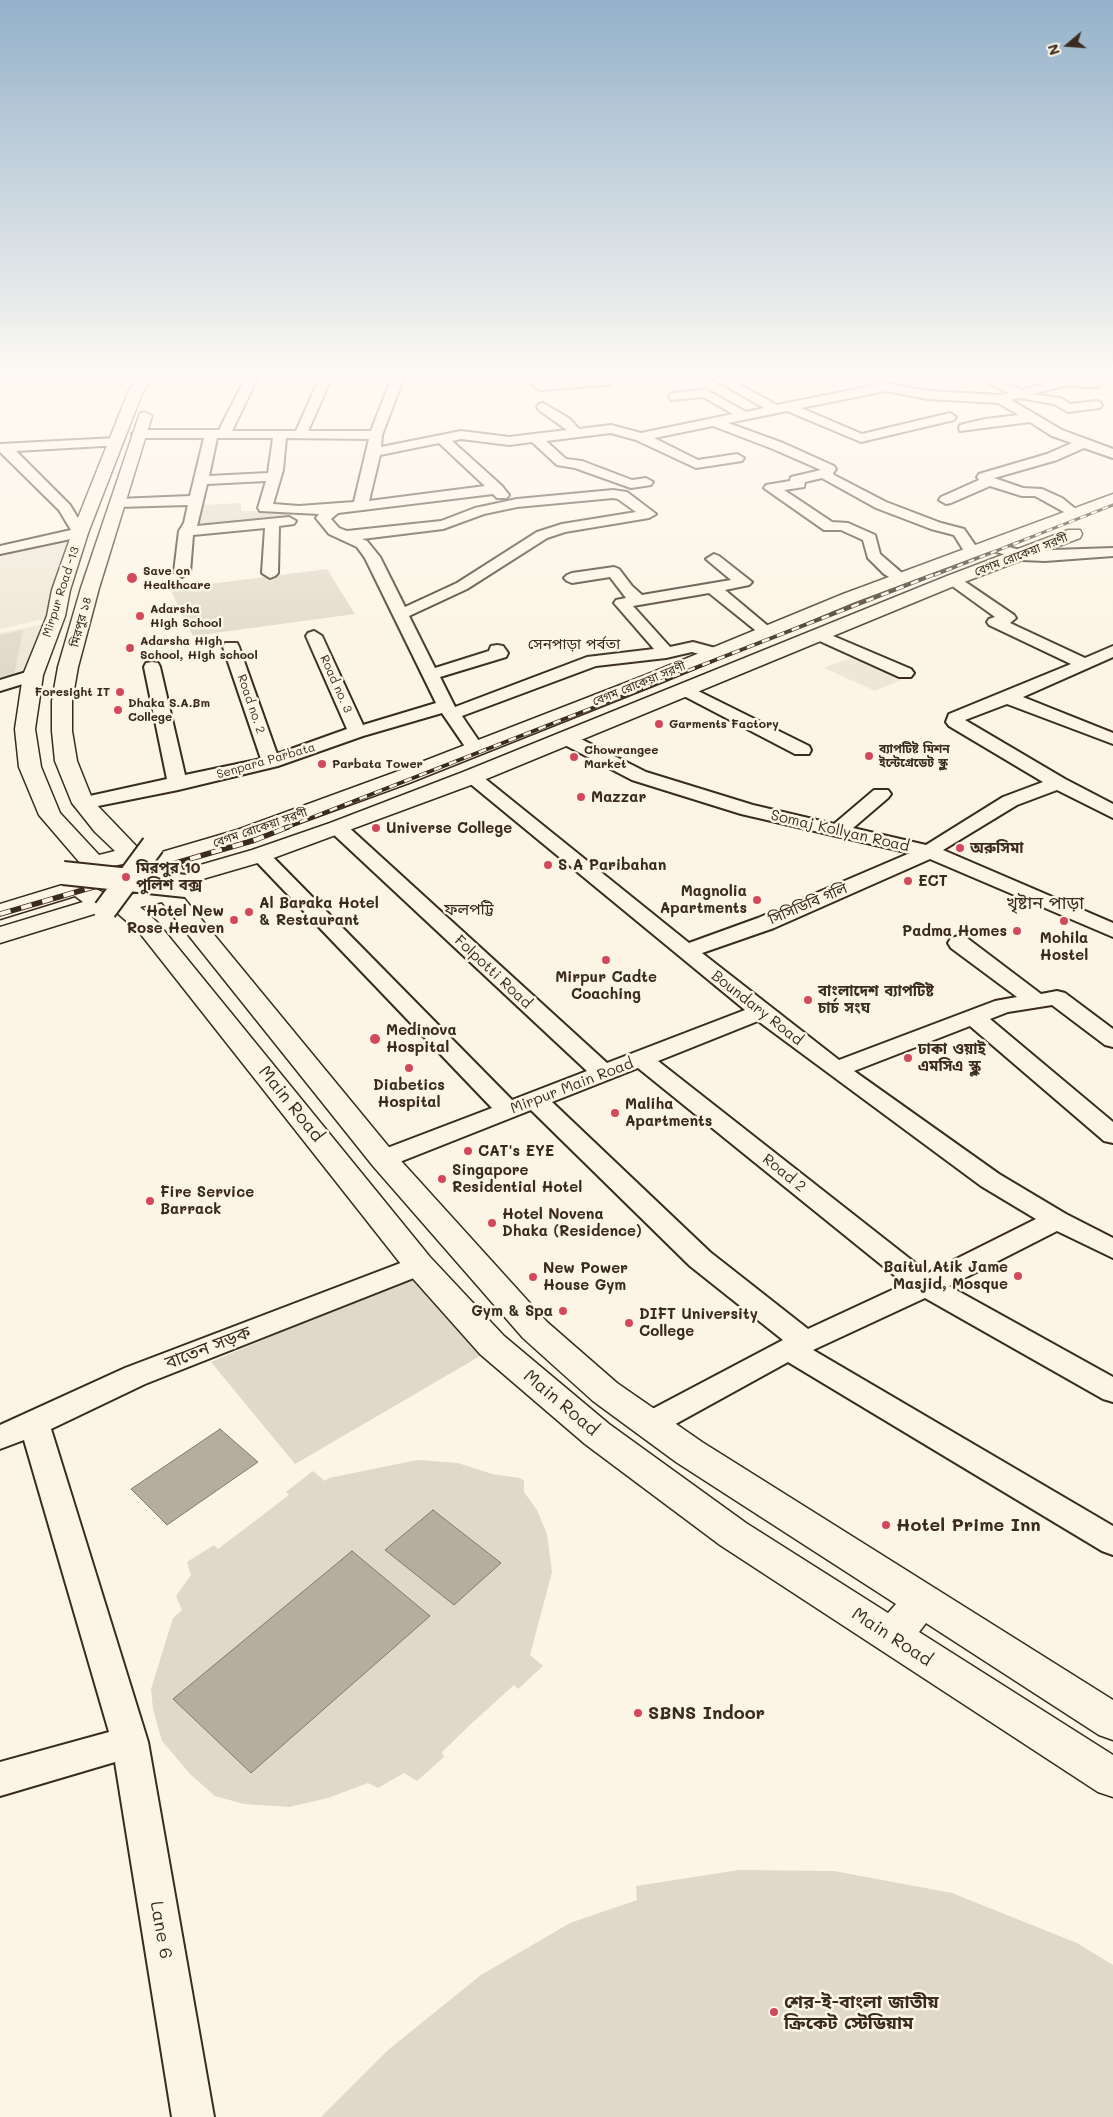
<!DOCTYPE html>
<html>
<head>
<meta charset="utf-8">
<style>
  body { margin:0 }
  #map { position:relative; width:1113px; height:2117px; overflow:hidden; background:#fcf5e5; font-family:Mali,sans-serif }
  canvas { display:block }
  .north { position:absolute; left:1043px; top:20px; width:50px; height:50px; -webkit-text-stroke:4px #fcf5e5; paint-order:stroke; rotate:252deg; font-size:14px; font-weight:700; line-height:20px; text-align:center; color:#3b2a1e }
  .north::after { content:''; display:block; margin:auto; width:18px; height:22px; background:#3b2a1e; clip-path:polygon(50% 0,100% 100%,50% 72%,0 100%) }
</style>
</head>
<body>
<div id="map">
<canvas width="1113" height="2117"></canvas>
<div class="north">N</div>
</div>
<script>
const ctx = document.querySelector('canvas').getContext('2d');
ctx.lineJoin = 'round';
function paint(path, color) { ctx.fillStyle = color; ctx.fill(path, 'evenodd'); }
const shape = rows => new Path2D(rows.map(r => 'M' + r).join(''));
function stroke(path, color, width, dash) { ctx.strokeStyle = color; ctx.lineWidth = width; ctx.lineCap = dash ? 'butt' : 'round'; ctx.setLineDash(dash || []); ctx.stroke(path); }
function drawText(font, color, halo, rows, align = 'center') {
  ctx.font = font + ' Mali,"Noto Sans Bengali",sans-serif'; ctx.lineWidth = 5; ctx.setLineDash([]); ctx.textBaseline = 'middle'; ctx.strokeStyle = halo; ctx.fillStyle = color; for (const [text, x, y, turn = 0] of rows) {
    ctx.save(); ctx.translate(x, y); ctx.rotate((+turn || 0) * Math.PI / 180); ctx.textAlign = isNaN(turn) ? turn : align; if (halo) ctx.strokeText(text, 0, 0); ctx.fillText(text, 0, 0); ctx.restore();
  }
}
paint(shape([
  [67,541,48,618,0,629,0,555],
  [48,623,40,670,0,683,0,633],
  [856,656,907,677,875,691,824,668]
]), '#eee6d6');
paint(shape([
  [241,503,241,511,289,511,292,515,197,524,200,505],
  [327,569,355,614,193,636,170,589],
  [23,630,14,676,0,680,0,635],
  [415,1275,487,1352,295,1464,211,1362],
  [417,1460,458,1463,492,1474,520,1478,524,1481,524,1492,537,1510,547,1534,552,1572,530,1655,543,1666,518,1689,514,1685,471,1724,442,1752,444,1757,417,1781,404,1773,378,1788,368,1783,328,1798,289,1807,244,1804,215,1796,190,1774,162,1741,153,1709,151,1689,173,1618,182,1610,176,1596,191,1575,187,1562,214,1545,218,1549,289,1495,286,1492,313,1471,325,1481,329,1478],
  [739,1870,834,1871,952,1893,1077,1943,1113,1965,1113,2117,321,2117,388,2050,481,1975,570,1923,637,1900,636,1886]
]), '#e0d8c8');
const water = shape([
  [220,1429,258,1462,167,1525,131,1489,220,1429],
  [433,1510,501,1563,454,1605,385,1550,433,1510],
  [352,1551,430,1616,251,1773,173,1699,352,1551]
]);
paint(water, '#b7ad9e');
stroke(water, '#85796b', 1);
const minor = shape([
  [246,377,258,377,232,431,296,431,320,377,332,377,308,431,371,431,392,377,404,377,382,435,381,447,461,431,509,437,567,430,539,410,537,407,539,404,543,403,570,419,579,429,611,425,641,433,733,414,703,397,671,400,669,397,671,394,675,393,705,389,746,412,764,408,710,377,725,377,777,405,886,383,928,391,1001,395,1009,393,977,377,993,377,1022,390,1064,378,1091,379,1092,377,1104,377,1099,386,1095,387,1064,386,1032,394,1061,398,1070,404,1096,401,1100,402,1102,405,1100,408,1068,412,1054,404,1019,398,1011,400,1062,430,1113,449,1113,458,1084,448,1057,460,994,478,1023,488,1042,489,1062,498,1082,514,1075,518,1035,496,1022,496,990,486,951,503,946,504,939,500,941,497,979,480,977,477,979,474,1047,454,1072,443,1052,436,1030,422,960,431,959,428,960,425,985,419,1019,415,998,403,928,399,886,391,801,408,862,434,950,413,956,417,954,420,861,442,787,411,728,423,783,443,834,466,836,469,833,473,834,475,886,502,941,523,964,529,975,545,983,552,981,555,971,555,964,551,954,535,931,529,876,508,822,478,805,482,804,487,784,490,832,522,848,523,875,535,880,554,909,579,901,584,884,574,868,558,863,540,841,530,824,530,764,488,766,485,790,481,791,477,821,470,773,449,713,426,654,438,698,460,737,454,744,458,742,461,696,468,636,440,611,433,546,441,566,459,582,461,632,480,646,478,653,482,651,485,631,488,575,468,557,465,532,442,509,445,461,439,452,441,502,486,509,495,507,498,497,498,493,494,338,513,331,519,339,528,347,531,441,521,475,508,517,499,613,490,627,492,656,514,649,518,565,532,547,538,467,589,409,616,435,668,489,651,491,646,497,645,503,646,508,653,506,657,440,677,455,707,587,657,654,649,614,603,616,600,626,598,610,577,572,583,567,581,564,578,567,575,572,573,614,567,619,569,632,586,642,595,731,580,706,559,714,554,719,556,752,582,749,585,725,590,774,631,772,634,760,634,709,593,633,606,670,647,693,642,719,649,721,653,719,657,713,658,692,652,666,658,596,666,462,716,483,747,480,751,474,753,468,751,442,713,363,736,278,766,178,790,83,809,76,807,73,803,76,799,167,779,144,667,146,663,152,662,158,663,160,667,185,775,261,759,223,647,225,643,237,643,239,647,277,754,347,729,306,636,308,633,314,631,322,636,363,725,436,703,365,558,357,547,329,534,316,518,319,514,260,511,258,508,266,481,207,484,197,526,289,517,296,521,294,524,279,526,278,573,275,576,270,578,262,573,265,528,193,535,190,572,182,577,174,572,179,531,184,523,188,505,118,507,111,503,118,499,190,496,204,438,138,438,132,434,138,430,219,430,246,377],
  [217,438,273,438,268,473,209,476,217,438],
  [286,438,369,439,354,502,299,506,273,504,283,470,286,438],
  [439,443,485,486,369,501,380,455,439,443],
  [613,498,618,499,636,512,562,524,537,532,457,583,405,607,380,557,367,541,362,539,443,529,484,514,517,507,613,498],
  [525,377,538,377,544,382,608,377,614,381,608,385,541,390,537,389,525,377],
  [116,438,121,439,123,442,121,445,16,451,70,505,87,533,80,537,0,554,0,546,71,530,59,510,0,452,0,444,116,438],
  [992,542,1023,551,1113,548,1113,556,1045,561,1022,560,987,549,985,546,992,542],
  [953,575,958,577,1014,615,1016,618,1010,623,1085,658,1113,646,1113,657,1023,697,1113,733,1113,744,1007,704,965,720,1065,779,1113,804,1113,818,1057,790,1017,805,943,850,1113,923,1113,937,930,859,774,928,702,953,839,1060,995,1001,1017,997,951,948,948,943,951,938,959,936,967,938,1041,994,1057,991,1065,993,1113,1029,1113,1047,1105,1045,1052,1005,1008,1012,990,1019,1113,1122,1113,1143,1104,1141,970,1026,854,1071,999,1174,1066,1214,1113,1238,1113,1258,1057,1231,949,1286,1113,1377,1113,1402,1103,1399,925,1298,813,1350,1113,1526,1113,1555,1102,1551,788,1362,661,1432,650,1435,639,1432,635,1424,639,1416,783,1340,690,1266,531,1110,392,1165,383,1167,374,1165,370,1159,374,1153,492,1108,250,855,253,851,260,849,267,851,512,1100,587,1071,331,832,328,828,331,824,345,824,607,1063,745,1010,462,777,464,773,471,771,478,773,689,943,758,918,910,853,741,814,632,780,559,742,556,738,559,734,571,734,646,772,753,805,834,824,874,790,888,790,891,794,888,798,853,828,926,845,1003,797,1043,782,949,726,946,722,949,714,1071,664,989,625,987,622,989,619,995,617,948,583,945,580,948,577,953,575],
  [758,1021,981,1186,1036,1219,928,1273,658,1061,758,1021],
  [638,1068,905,1284,808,1329,710,1252,552,1102,638,1068],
  [819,630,911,669,914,673,911,677,899,677,813,638,811,635,813,632,819,630],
  [33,670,39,671,42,675,39,679,0,691,0,680,33,670],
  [688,686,809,746,811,750,809,754,795,754,682,695,679,691,682,687,688,686],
  [419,1256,429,1258,433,1265,429,1272,145,1384,51,1429,148,1742,214,2117,172,2117,115,1762,0,1796,0,1762,109,1732,24,1440,0,1449,0,1425,125,1368,419,1256]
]);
const major = shape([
  [140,377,154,377,143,391,88,533,70,590,65,616,43,675,35,729,41,767,60,813,99,855,115,851,95,832,72,803,55,761,52,731,52,701,58,667,81,588,140,413,145,412,152,416,99,588,78,667,72,701,72,731,77,761,93,801,139,849,162,852,237,830,393,773,646,675,843,594,1113,494,1113,505,855,602,660,683,409,783,253,840,179,862,183,870,252,850,330,823,463,772,947,576,1068,530,1080,530,1082,534,1080,538,959,584,479,782,268,860,182,885,178,891,393,1152,547,1322,617,1383,702,1442,1113,1700,1113,1740,1099,1735,926,1623,919,1632,1113,1755,1113,1797,1098,1792,720,1545,585,1444,480,1354,408,1273,139,932,115,911,107,910,0,943,0,927,83,902,75,896,0,919,0,904,69,883,77,867,81,864,39,815,19,767,15,729,23,675,47,616,52,590,72,533,129,390,140,377],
  [132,862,148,864,159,869,162,874,159,882,146,891,122,897,110,896,92,887,95,876,113,866,132,862],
  [162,902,373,1166,523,1338,593,1401,676,1462,896,1604,888,1613,746,1523,609,1424,504,1336,430,1257,157,922,140,907,162,902]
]);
stroke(minor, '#3b2a1e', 4);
stroke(major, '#3b2a1e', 3);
paint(minor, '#fcf5e5');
paint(major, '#fcf5e5');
const railFar2 = shape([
  [935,575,1113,505]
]);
const railFar1 = shape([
  [285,828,938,573]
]);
const rail = shape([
  [0,914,255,840,288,827]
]);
stroke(railFar2, '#3b2a1e', 3);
stroke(railFar1, '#3b2a1e', 4);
stroke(rail, '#3b2a1e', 5.5);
stroke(railFar2, '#fcf5e5', 2, [6]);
stroke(railFar1, '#fcf5e5', 2.5, [8]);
stroke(rail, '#fcf5e5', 4, [11]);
const minorBridge = shape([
  [63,873,186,886],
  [105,910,153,845]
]);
stroke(minorBridge, '#3b2a1e', 26, []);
stroke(minorBridge, '#fcf5e5', 22);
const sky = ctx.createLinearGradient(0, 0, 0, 673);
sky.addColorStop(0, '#94b1ca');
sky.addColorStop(0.56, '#fefaf3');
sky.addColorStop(1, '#fefaf300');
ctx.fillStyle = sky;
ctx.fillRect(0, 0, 1113, 673);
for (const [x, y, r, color] of [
  [132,578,6,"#d1495b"],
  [140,616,5,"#d1495b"],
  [130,648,5,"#d1495b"],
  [120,692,5,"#d1495b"],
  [118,710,5,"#d1495b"],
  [659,724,5,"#d1495b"],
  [869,756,5,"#d1495b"],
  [574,757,5,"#d1495b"],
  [322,764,5,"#d1495b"],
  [581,797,5,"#d1495b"],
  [376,828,5,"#d1495b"],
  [960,848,5,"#d1495b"],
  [548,865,5,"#d1495b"],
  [126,877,5,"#d1495b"],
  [908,881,5,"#d1495b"],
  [757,900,5,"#d1495b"],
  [249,912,5,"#d1495b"],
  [234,920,5,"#d1495b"],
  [1064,921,5,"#d1495b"],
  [1017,931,5,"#d1495b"],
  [606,960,5,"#d1495b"],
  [808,1000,5,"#d1495b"],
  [375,1039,6,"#d1495b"],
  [908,1058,5,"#d1495b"],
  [409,1068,5,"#d1495b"],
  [615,1113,5,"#d1495b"],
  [468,1151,5,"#d1495b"],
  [442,1179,5,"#d1495b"],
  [150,1201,5,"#d1495b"],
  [492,1223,5,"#d1495b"],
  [1018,1276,5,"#d1495b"],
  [533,1277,5,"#d1495b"],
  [563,1311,5,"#d1495b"],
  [629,1323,5,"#d1495b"],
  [886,1525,5,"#d1495b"],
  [638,1713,5,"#d1495b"],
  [774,2012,5,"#d1495b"]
]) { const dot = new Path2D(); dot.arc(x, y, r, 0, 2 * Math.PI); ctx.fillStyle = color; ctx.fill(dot); stroke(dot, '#fcf5e5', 2); }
drawText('12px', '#3b2a1e', '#fcf5e5', [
  ["বেগম রোকেয়া সরণী",1021,555,-21],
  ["Mirpur Road -13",61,592,-72],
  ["মিরপুর ১৪",81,622,-75],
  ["Road no. 3",336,684,66],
  ["বেগম রোকেয়া সরণী",639,684,-22],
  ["Road no. 2",251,704,71],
  ["Senpara Parbata",266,761,-16],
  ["বেগম রোকেয়া সরণী",260,828,-19]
]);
drawText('bold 12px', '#3b2a1e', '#fcf5e5', [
  ["Save on",143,571],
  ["Healthcare",143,585],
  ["Adarsha",150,609],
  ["High School",150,623],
  ["Adarsha High",140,641],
  ["School, High school",140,655],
  ["Foresight IT",110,692,"right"],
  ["Dhaka S.A.Bm",128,703],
  ["College",128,717],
  ["Garments Factory",669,724],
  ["ব্যাপটিষ্ট মিশন",879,749],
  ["ইন্টেগ্রেডেট স্কুল",879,763],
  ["Chowrangee",584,750],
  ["Market",584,764],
  ["Parbata Tower",332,764]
], 'left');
drawText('15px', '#3b2a1e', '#fcf5e5', [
  ["সেনপাড়া পর্বতা",574,644]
]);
drawText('bold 15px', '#3b2a1e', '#fcf5e5', [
  ["Mazzar",591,797],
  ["Universe College",386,828],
  ["অরুসিমা",970,848],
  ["S A Paribahan",558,865],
  ["মিরপুর 10",136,868],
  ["পুলিশ বক্স",136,885],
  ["ECT",918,881],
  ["Magnolia",747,891,"right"],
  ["Apartments",747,908,"right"],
  ["Al Baraka Hotel",259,903],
  ["& Restaurant",259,920],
  ["Hotel New",224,911,"right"],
  ["Rose Heaven",224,928,"right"],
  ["Padma Homes",1007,931,"right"],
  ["Mohila",1064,938,"center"],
  ["Hostel",1064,955,"center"],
  ["Mirpur Cadte",606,977,"center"],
  ["Coaching",606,994,"center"],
  ["বাংলাদেশ ব্যাপটিষ্ট",818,991],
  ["চার্চ সংঘ",818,1008],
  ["Medinova",386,1030],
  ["Hospital",386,1047],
  ["ঢাকা ওয়াই",918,1049],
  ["এমসিএ স্কুল",918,1066],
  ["Diabetics",409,1085,"center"],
  ["Hospital",409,1102,"center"],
  ["Maliha",625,1104],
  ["Apartments",625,1121],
  ["CAT's EYE",478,1151],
  ["Singapore",452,1170],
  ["Residential Hotel",452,1187],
  ["Fire Service",160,1192],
  ["Barrack",160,1209],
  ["Hotel Novena",502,1214],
  ["Dhaka (Residence)",502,1231],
  ["Baitul Atik Jame",1008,1267,"right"],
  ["Masjid, Mosque",1008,1284,"right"],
  ["New Power",543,1268],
  ["House Gym",543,1285],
  ["Gym & Spa",553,1311,"right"],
  ["DIFT University",639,1314],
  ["College",639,1331]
], 'left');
drawText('15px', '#3b2a1e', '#fcf5e5', [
  ["Somaj Kollyan Road",840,831,13],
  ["সিসিডিবি গলি",808,904,-23],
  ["Folpotti Road",493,972,43],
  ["Boundary Road",757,1008,38],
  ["Mirpur Main Road",572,1086,-21],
  ["Road 2",784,1173,39]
]);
drawText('16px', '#3b2a1e', '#fcf5e5', [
  ["ফলপট্টি",469,910]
]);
drawText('18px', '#3b2a1e', '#fcf5e5', [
  ["খৃষ্টান পাড়া",1045,903]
]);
drawText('18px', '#3b2a1e', '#fcf5e5', [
  ["Main Road",291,1104,51],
  ["বাতেন সড়ক",208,1348,-21],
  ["Main Road",561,1403,40],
  ["Main Road",892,1637,33],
  ["Lane 6",161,1930,80]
]);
drawText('bold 18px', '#3b2a1e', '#fcf5e5', [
  ["Hotel Prime Inn",896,1525],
  ["SBNS Indoor",648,1713],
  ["শের-ই-বাংলা জাতীয়",784,2002],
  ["ক্রিকেট স্টেডিয়াম",784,2023]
], 'left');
</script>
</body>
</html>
